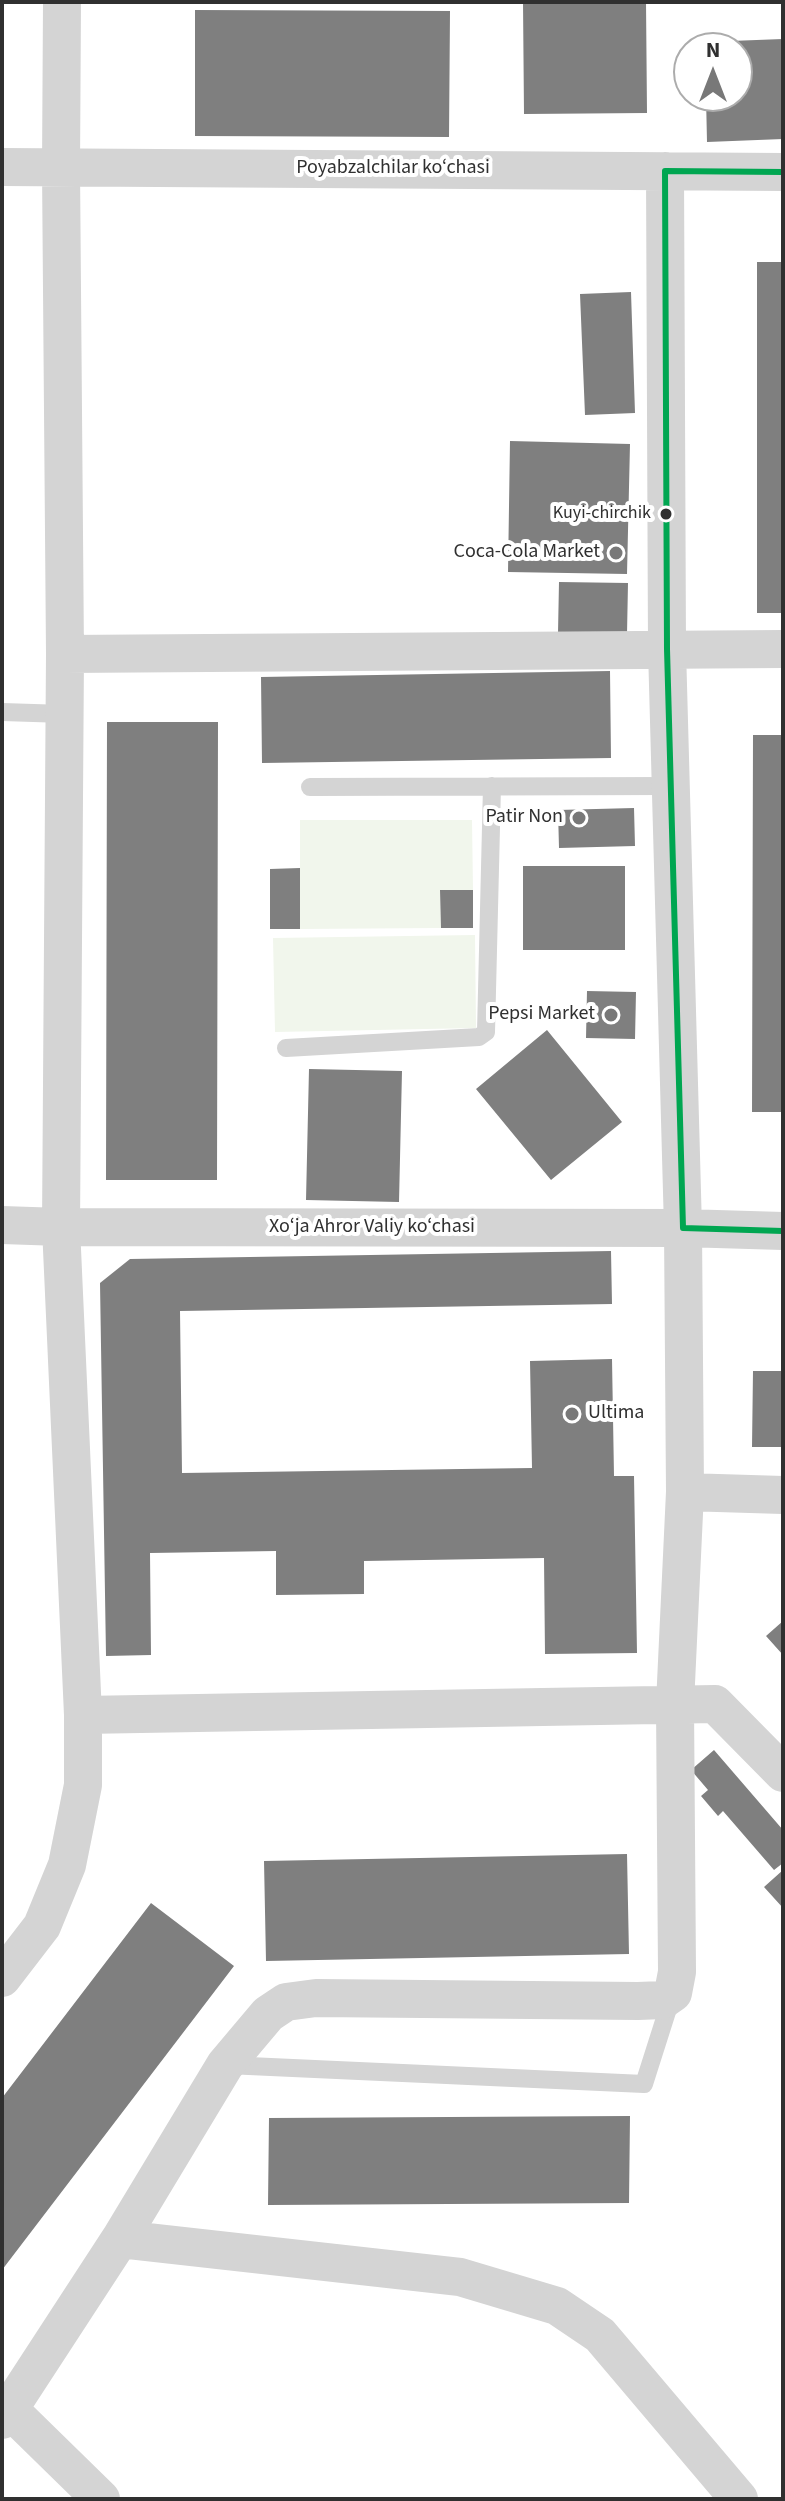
<!DOCTYPE html>
<html>
<head>
<meta charset="utf-8">
<style>
  body { margin:0 }
  #map { position:relative; width:785px; height:2501px; overflow:hidden; background:#fff; font-family:"Source Sans 3",sans-serif }
  canvas { display:block }
  .frame { position:absolute; inset:0; border:4px solid #303030; pointer-events:none }
  .north { position:absolute; left:673px; top:32px; width:80px; height:80px; box-sizing:border-box; background:#fff; border:2px solid #acacac; border-radius:50%; rotate:0deg; font-size:22px; font-weight:700; line-height:32px; text-align:center; color:#303030 }
  .north::after { content:''; display:block; margin:auto; width:28px; height:36px; background:#787878; clip-path:polygon(50% 0,100% 100%,50% 72%,0 100%) }
</style>
</head>
<body>
<div id="map">
<canvas width="785" height="2501"></canvas>
<div class="frame"></div>
<div class="north">N</div>
</div>
<script>
const ctx = document.querySelector('canvas').getContext('2d');
ctx.lineJoin = 'round';
function paint(path, color) { ctx.fillStyle = color; ctx.fill(path, 'evenodd'); }
const shape = rows => new Path2D(rows.map(r => 'M' + r).join(''));
function stroke(path, color, width, dash) { ctx.strokeStyle = color; ctx.lineWidth = width; ctx.lineCap = dash ? 'butt' : 'round'; ctx.setLineDash(dash || []); ctx.stroke(path); }
function drawText(font, color, halo, rows, align = 'center') {
  ctx.font = font + ' "Source Sans 3",sans-serif'; ctx.lineWidth = 8; ctx.setLineDash([]); ctx.textBaseline = 'middle'; ctx.strokeStyle = halo; ctx.fillStyle = color; for (const [text, x, y, turn = 0] of rows) {
    ctx.save(); ctx.translate(x, y); ctx.rotate((+turn || 0) * Math.PI / 180); ctx.textAlign = isNaN(turn) ? turn : align; if (halo) ctx.strokeText(text, 0, 0); ctx.fillText(text, 0, 0); ctx.restore();
  }
}
paint(shape([
  [300,820,472,820,473,890,440,891,441,928,300,929],
  [475,935,476,1028,275,1032,273,938]
]), '#f1f6ec');
paint(shape([
  [523,2,646,2,647,113,524,114],
  [195,10,450,11,449,137,195,136],
  [783,39,783,139,707,142,706,96,737,96,737,48,704,48,704,42],
  [757,262,783,262,783,613,757,613],
  [631,292,635,413,585,415,580,294],
  [510,441,630,444,627,574,508,572],
  [559,582,628,583,627,634,558,633],
  [610,671,611,758,262,763,261,677],
  [107,722,218,722,217,1180,106,1180],
  [753,735,783,735,783,1112,752,1112],
  [634,808,635,846,559,848,558,810],
  [523,866,625,866,625,950,523,950],
  [300,868,300,929,270,929,270,869],
  [440,890,473,890,473,928,441,928],
  [587,991,636,992,635,1039,586,1038],
  [547,1030,622,1122,551,1180,476,1089],
  [309,1069,402,1071,399,1202,306,1200],
  [611,1251,612,1304,180,1311,182,1473,532,1468,530,1361,612,1359,614,1476,634,1476,637,1653,545,1654,544,1558,364,1561,364,1594,276,1595,276,1551,150,1553,151,1655,106,1656,100,1283,130,1259],
  [753,1371,783,1371,783,1447,752,1447],
  [783,1621,783,1655,766,1636],
  [714,1750,783,1830,783,1863,774,1870,723,1811,718,1816,701,1796,708,1790,691,1770],
  [627,1854,629,1954,266,1961,264,1861],
  [783,1870,783,1908,764,1887],
  [151,1903,234,1966,2,2270,2,2098],
  [630,2116,629,2203,268,2205,269,2118]
]), '#7f7f7f');
stroke(shape([
  [2,712,65,714],
  [310,787,670,786],
  [286,1048,479,1037,486,1032,492,786],
  [227,2065,644,2084,672,1996]
]), '#d4d4d4', 18);
stroke(shape([
  [2,167,783,172],
  [65,654,783,649],
  [2,1225,61,1227,683,1228,783,1231],
  [685,1492,783,1495],
  [83,1715,715,1704,783,1773],
  [2,1978,42,1926,67,1865,83,1785,83,1715,61,1227,65,654,61,168,62,2],
  [120,2239,460,2277,557,2306,600,2335,739,2499],
  [10,2410,101,2499],
  [2,2420,120,2239,225,2065,268,2014,286,2002,316,1998,638,2001,663,2000,673,1993,677,1972,675,1704,685,1492,683,1228,667,649,665,171]
]), '#d4d4d4', 38);
stroke(shape([
  [783,172,665,171,667,649,683,1228,783,1231]
]), '#00a651', 6);
for (const [x, y, r, color] of [
  [666,514,7,"#303030"],
  [616,553,8,"#787878"],
  [579,818,8,"#787878"],
  [611,1015,8,"#787878"],
  [572,1414,8,"#787878"]
]) { const dot = new Path2D(); dot.arc(x, y, r, 0, 2 * Math.PI); ctx.fillStyle = color; ctx.fill(dot); stroke(dot, '#fff', 3); }
drawText('18px', '#303030', '#fff', [
  ["Kuyi-chirchik",651,514]
], 'right');
drawText('20px', '#303030', '#fff', [
  ["Poyabzalchilar ko‘chasi",393,169],
  ["Xo‘ja Ahror Valiy ko‘chasi",372,1228]
]);
drawText('20px', '#303030', '#fff', [
  ["Coca-Cola Market",600,553],
  ["Patir Non",563,818],
  ["Pepsi Market",595,1015],
  ["Ultima",588,1414,"left"]
], 'right');
</script>
</body>
</html>
